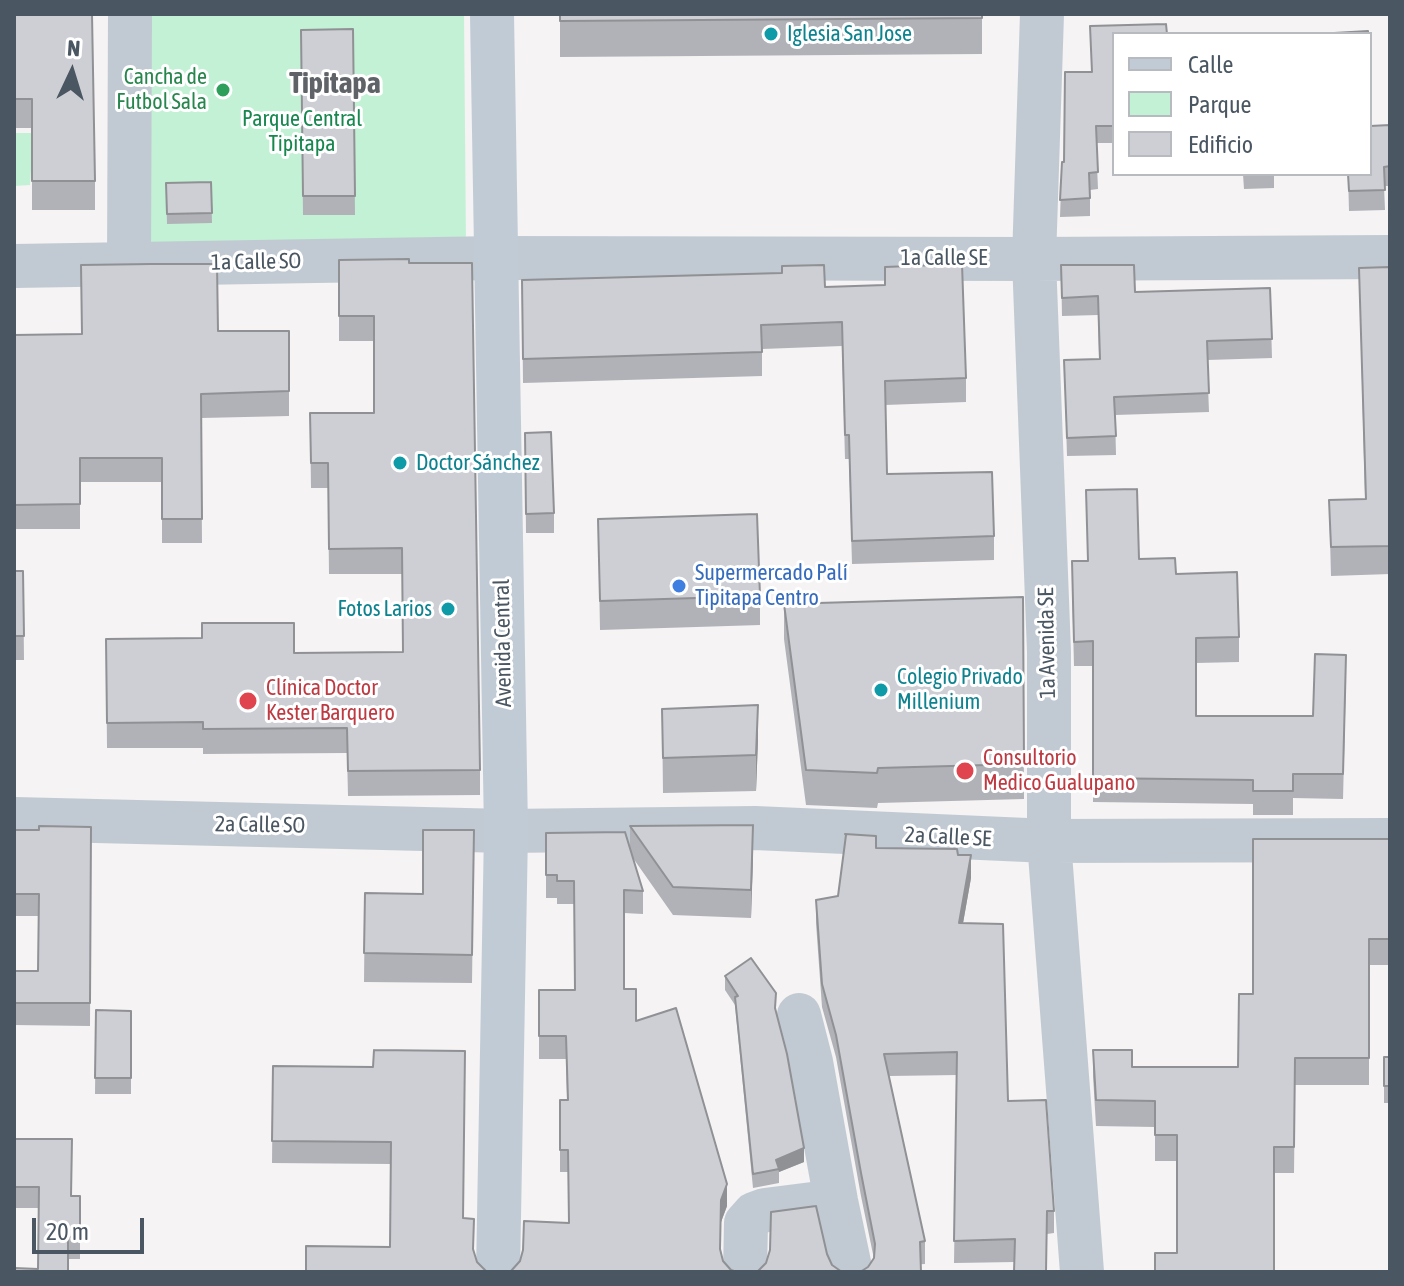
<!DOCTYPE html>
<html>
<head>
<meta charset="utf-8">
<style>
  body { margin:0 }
  #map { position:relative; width:1404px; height:1286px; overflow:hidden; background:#f5f3f3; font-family:"Asap Condensed",sans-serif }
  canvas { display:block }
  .frame { position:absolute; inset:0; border:16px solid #4a5661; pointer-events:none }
  .legend { position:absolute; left:1112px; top:32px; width:260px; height:144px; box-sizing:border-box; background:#fff; border:2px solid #b7bbc0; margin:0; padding:10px 14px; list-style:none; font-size:24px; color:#4a5661 }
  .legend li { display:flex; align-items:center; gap:16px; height:40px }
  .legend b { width:40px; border:2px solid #b7bbc0 }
  .north { position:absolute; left:32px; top:32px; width:80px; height:80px; -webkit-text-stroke:6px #fff; paint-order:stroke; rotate:4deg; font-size:22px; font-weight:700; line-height:32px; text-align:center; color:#4a5661 }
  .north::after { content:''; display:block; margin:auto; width:28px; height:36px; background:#4a5661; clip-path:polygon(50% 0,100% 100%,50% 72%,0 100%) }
  .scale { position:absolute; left:32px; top:1218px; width:112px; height:36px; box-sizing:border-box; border:4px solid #4a5661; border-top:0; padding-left:10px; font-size:24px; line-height:28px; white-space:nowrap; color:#4a5661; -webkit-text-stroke:6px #fff; paint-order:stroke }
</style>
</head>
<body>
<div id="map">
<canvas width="1404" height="1286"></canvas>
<div class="frame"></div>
<ul class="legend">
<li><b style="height:10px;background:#c1cbd6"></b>Calle</li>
<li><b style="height:22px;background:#c3f1d5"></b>Parque</li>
<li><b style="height:22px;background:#cdcfd5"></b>Edificio</li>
</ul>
<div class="north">N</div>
<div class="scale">20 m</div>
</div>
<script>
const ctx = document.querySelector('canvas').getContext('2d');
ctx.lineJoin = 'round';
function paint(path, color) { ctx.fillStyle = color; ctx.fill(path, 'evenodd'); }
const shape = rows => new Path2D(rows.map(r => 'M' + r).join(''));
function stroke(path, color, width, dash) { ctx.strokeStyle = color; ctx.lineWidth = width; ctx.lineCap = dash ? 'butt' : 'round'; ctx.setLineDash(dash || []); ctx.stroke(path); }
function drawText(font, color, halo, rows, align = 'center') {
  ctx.font = font + ' "Asap Condensed",sans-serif'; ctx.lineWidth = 6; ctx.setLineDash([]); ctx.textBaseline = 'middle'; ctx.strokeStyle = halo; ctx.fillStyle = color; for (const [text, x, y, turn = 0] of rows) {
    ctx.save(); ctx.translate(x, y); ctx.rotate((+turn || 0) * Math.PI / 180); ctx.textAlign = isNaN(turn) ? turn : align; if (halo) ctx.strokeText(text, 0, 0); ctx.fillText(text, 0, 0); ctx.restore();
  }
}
paint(shape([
  [137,14,464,14,466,248,138,250],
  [14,133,38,133,59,169,31,170,30,185,14,186]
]), '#c3f1d5');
stroke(shape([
  [129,264,130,14],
  [14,266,497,258],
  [14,819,506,831,755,828,1049,841,1390,840],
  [799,1015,811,1062,836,1201,851,1272],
  [745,1272,746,1223,754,1214,765,1210,836,1201],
  [1082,1272,1049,841,1049,652,1034,259,1390,257]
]), '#c1cad2', 44);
stroke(shape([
  [497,258,1034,259,1042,14]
]), '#c1cad2', 44);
stroke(shape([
  [492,14,506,831,498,1272]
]), '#c1cbd6', 44);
paint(shape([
  [14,14,95,181,95,210,32,210,32,128,14,128],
  [560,14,982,14,982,54,560,57],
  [353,29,355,215,303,215,301,30],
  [1114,34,1114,143,1096,143,1098,189,1090,190,1090,216,1060,217,1062,162,1064,162,1091,72],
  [1390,125,1390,186,1384,186,1385,210,1349,211,1348,174],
  [1243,174,1274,174,1274,188,1244,189],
  [211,182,212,223,167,224,166,183],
  [409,259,480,770,480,795,348,796,347,753,203,754,203,748,107,748,106,639,294,653,403,652,402,574,329,574,328,488,311,488,310,413,374,413,374,341,339,341,339,260],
  [1061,265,1135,292,1270,288,1272,358,1207,360,1209,412,1115,415,1116,455,1067,456,1064,360,1099,359,1098,315,1062,316],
  [1390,267,1390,574,1331,576,1329,500,1365,499,1359,268],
  [522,280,825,287,966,378,966,402,885,405,887,474,994,536,994,560,852,564,849,459,845,459,842,346,762,349,762,376,523,383],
  [218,331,289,331,289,416,201,418,202,543,162,543,162,482,80,482,80,529,15,529,15,571,23,571,24,660,14,660,14,335],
  [525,433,554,513,554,533,526,533],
  [1086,490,1139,559,1176,574,1239,637,1239,662,1196,663,1196,716,1313,716,1346,679,1343,799,1293,798,1293,815,1253,815,1253,804,1093,802,1093,666,1074,666,1072,586,1072,561,1088,561],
  [598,519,760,596,760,625,600,630],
  [1023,597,1024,799,878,803,877,808,806,805,784,639,784,604],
  [662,709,758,740,756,791,663,793],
  [630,826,753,853,751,918,673,915,633,858,643,891,643,914,624,913,624,989,636,1021,727,1206,721,1222,720,1251,723,1261,731,1270,511,1271,569,1223,568,1172,560,1172,560,1100,567,1100,566,1059,539,1059,539,990,575,990,574,904,557,904,557,898,546,898,546,833,630,849],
  [91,827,90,1026,14,1025,14,971,38,971,39,916,14,916,14,830,39,830],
  [474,830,472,983,364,982,365,893,423,894],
  [845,834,876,848,958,855,971,878,963,923,1008,1101,1054,1211,1054,1233,1047,1234,1015,1262,954,1263,957,1075,889,1076,925,1241,925,1264,868,1267,874,1259,861,1196,836,1057,822,1007,816,923,816,900,838,896,845,848],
  [1390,839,1390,965,1369,965,1369,1085,1295,1085,1294,1173,1274,1173,1177,1253,1177,1161,1155,1161,1155,1127,1096,1126,1093,1076,1093,1050,1132,1067,1238,1067,1253,994],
  [725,976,776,1011,804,1162,779,1172,779,1183,753,1188,735,1005,725,990],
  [96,1010,131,1011,131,1094,95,1094],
  [465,1051,390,1247,391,1164,272,1163,273,1066,373,1067],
  [1384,1057,1390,1057,1390,1103,1384,1103],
  [14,1139,71,1196,80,1196,80,1259,68,1259,38,1269,39,1208,14,1208]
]), '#b0b2b7');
paint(shape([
  [758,705,758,740,756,791,756,755],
  [753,825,753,853,751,918,751,890],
  [971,855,971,878,959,946,959,923],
  [804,1148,804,1162,779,1172,776,1160],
  [727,1184,727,1206,721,1222,721,1200]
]), '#909195');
const building = shape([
  [14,14,92,14,95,181,32,181,32,99,14,99,14,14],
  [560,14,982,14,982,18,560,21,560,14],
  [1166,24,1167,34,1114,34,1114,126,1096,126,1098,172,1089,173,1090,198,1060,200,1062,162,1064,162,1065,72,1092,72,1090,26,1166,24],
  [353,29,355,196,303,196,301,30,353,29],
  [1368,31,1368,34,1334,34,1334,33,1368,31],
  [1390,125,1390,166,1384,167,1385,190,1349,191,1348,174,1370,174,1370,126,1390,125],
  [211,182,212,213,167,214,166,183,211,182],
  [409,259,409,263,472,263,480,770,348,771,347,728,203,729,203,722,107,723,106,639,202,638,202,623,294,623,294,653,403,652,402,548,329,549,328,463,311,463,310,413,374,413,374,316,339,316,339,260,409,259],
  [151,264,217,264,218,331,289,331,289,391,201,394,202,519,162,519,162,458,80,458,80,504,14,505,15,571,23,571,24,636,14,636,14,335,82,334,81,265,151,264],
  [962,264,966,378,885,381,887,474,992,472,994,536,852,541,849,435,845,435,842,322,761,325,762,352,523,359,522,280,782,273,782,266,824,265,825,287,885,285,885,267,962,264],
  [1061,265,1134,265,1135,292,1270,288,1272,339,1207,341,1209,393,1114,397,1116,436,1067,438,1064,360,1100,359,1098,296,1062,298,1061,265],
  [1390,267,1390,546,1331,547,1329,500,1366,499,1359,268,1390,267],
  [551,432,554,513,526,514,525,433,551,432],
  [1137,489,1139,559,1175,558,1176,574,1237,572,1239,637,1196,638,1196,716,1313,716,1315,654,1346,655,1343,774,1293,774,1293,791,1253,791,1253,780,1093,778,1093,641,1074,642,1072,561,1088,561,1086,490,1137,489],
  [757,514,760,596,600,601,598,519,757,514],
  [1023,597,1024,764,878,768,877,773,806,770,784,604,1023,597],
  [758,705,756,755,663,758,662,709,758,705],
  [753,825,751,890,673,887,630,826,753,825],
  [39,826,91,827,90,1003,14,1003,14,971,38,971,39,894,14,894,14,830,39,830,39,826],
  [423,830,474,830,472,955,364,953,365,893,423,894,423,830],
  [625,832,643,891,624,890,624,989,636,989,636,1021,676,1008,727,1184,721,1200,720,1249,723,1261,731,1270,737,1272,506,1272,511,1271,520,1261,523,1250,524,1221,569,1223,568,1150,560,1150,560,1100,568,1100,566,1036,539,1036,539,990,575,990,574,881,557,881,557,875,546,875,546,833,625,832],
  [845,834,876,836,876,848,957,849,958,855,971,855,959,923,1003,924,1008,1101,1046,1100,1054,1211,1047,1211,1046,1272,1014,1272,1015,1239,954,1241,957,1052,884,1054,925,1241,920,1242,921,1272,860,1272,868,1267,874,1258,875,1244,861,1173,836,1035,822,984,816,900,838,896,846,835,845,834],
  [1253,839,1390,839,1390,939,1369,939,1369,1058,1295,1058,1294,1147,1274,1147,1274,1272,1155,1272,1155,1253,1177,1253,1177,1135,1155,1135,1155,1101,1096,1100,1093,1050,1132,1050,1132,1067,1238,1067,1239,994,1253,994,1253,839],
  [751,958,776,993,775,1008,787,1054,804,1148,776,1160,779,1169,753,1174,735,997,738,996,725,976,751,958],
  [96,1010,131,1011,131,1078,95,1078,96,1010],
  [374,1050,465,1051,463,1218,474,1219,473,1249,477,1262,486,1271,490,1272,306,1272,306,1246,390,1247,391,1142,272,1141,273,1066,373,1067,374,1050],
  [1384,1057,1390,1057,1390,1086,1384,1086,1384,1057],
  [14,1139,72,1139,71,1196,80,1196,80,1237,68,1237,68,1272,14,1272,14,1268,38,1269,39,1187,14,1187,14,1139],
  [816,1206,827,1254,832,1265,842,1272,752,1272,758,1271,766,1263,770,1250,771,1212,816,1206]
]);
paint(building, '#cdcfd5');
stroke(building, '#909195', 2);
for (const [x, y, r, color] of [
  [771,34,8,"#0f9aa8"],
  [223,90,8,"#2e9e5b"],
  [400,463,8,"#0f9aa8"],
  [679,586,8,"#3f7fe0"],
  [448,609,8,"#0f9aa8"],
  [881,690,8,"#0f9aa8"],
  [248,701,10,"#e0444e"],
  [965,771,10,"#e0444e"]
]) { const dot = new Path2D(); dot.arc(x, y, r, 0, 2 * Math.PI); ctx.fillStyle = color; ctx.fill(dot); stroke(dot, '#fff', 3); }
drawText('22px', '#0d838f', '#fff', [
  ["Iglesia San Jose",787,34],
  ["Doctor Sánchez",416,463],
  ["Fotos Larios",432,609,"right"],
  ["Colegio Privado",897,677],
  ["Millenium",897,702]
], 'left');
drawText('22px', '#27864d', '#fff', [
  ["Cancha de",207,77],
  ["Futbol Sala",207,102]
], 'right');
drawText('22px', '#17864f', '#fff', [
  ["Parque Central",302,119],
  ["Tipitapa",302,144]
]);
drawText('22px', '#4a5661', '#fff', [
  ["1a Calle SE",944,258],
  ["1a Calle SO",256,262,-1],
  ["Avenida Central",503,643,-91],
  ["1a Avenida SE",1047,643,-91],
  ["2a Calle SO",260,825,1],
  ["2a Calle SE",948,837,3]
]);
drawText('22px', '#366cbe', '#fff', [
  ["Supermercado Palí",695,573],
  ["Tipitapa Centro",695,598]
], 'left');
drawText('22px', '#be3a42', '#fff', [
  ["Clínica Doctor",266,688],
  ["Kester Barquero",266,713],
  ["Consultorio",983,758],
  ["Medico Gualupano",983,783]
], 'left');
drawText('bold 30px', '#5f6368', '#fff', [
  ["Tipitapa",335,84]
]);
</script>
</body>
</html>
